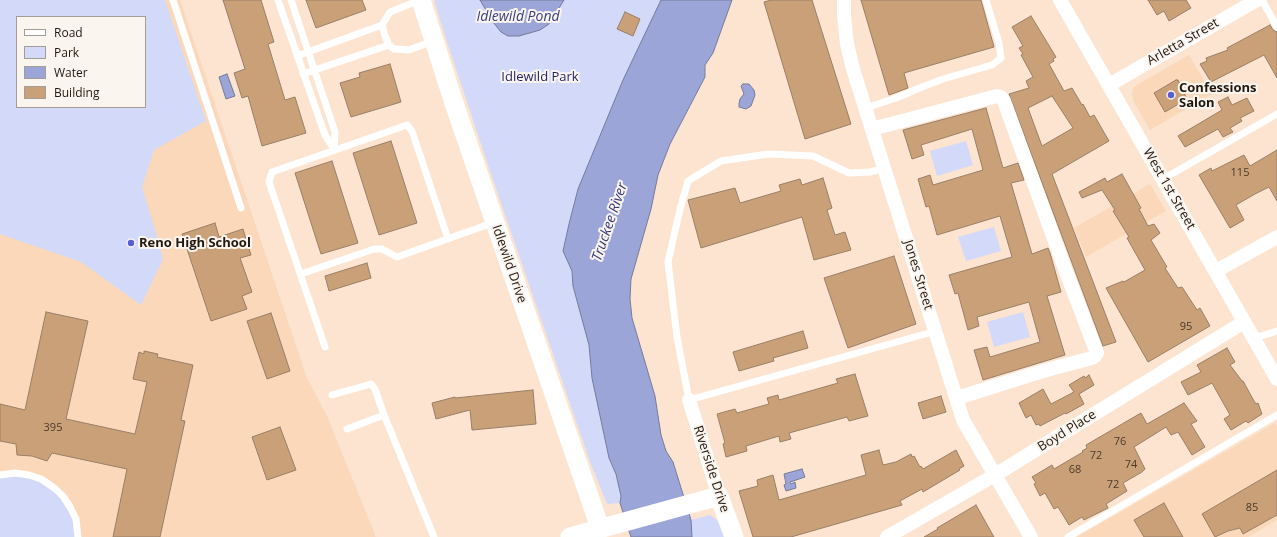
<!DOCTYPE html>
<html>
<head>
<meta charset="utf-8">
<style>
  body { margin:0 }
  #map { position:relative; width:1277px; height:537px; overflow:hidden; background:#fce4d0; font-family:"Open Sans",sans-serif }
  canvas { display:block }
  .legend { position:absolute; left:16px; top:16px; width:130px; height:92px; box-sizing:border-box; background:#fbf5f0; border:1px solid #a49c95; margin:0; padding:5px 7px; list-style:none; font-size:12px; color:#21170d }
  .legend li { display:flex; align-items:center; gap:8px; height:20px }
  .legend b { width:20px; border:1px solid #a49c95 }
</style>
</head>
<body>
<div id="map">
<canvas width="1277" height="537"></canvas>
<ul class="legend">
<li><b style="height:5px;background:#fff"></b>Road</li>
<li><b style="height:11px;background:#d2d9f9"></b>Park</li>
<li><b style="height:11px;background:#9ba5d7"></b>Water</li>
<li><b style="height:11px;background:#caa078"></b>Building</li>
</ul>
</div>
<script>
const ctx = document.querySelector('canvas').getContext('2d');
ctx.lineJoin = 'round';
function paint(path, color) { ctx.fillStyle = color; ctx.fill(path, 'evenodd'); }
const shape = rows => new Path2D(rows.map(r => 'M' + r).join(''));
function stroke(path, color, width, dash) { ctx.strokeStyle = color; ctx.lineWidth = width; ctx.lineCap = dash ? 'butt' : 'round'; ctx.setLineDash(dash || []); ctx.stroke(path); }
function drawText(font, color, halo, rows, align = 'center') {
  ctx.font = font + ' "Open Sans",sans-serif'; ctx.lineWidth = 4; ctx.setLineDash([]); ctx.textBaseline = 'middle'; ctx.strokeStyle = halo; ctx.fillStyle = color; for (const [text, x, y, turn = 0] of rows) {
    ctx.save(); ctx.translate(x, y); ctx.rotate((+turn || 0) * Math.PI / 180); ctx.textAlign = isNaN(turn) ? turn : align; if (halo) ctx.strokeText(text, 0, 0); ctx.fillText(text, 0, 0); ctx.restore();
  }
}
paint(shape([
  [0,0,180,0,307,378,327,416,376,537,0,537],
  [17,17,145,17,145,107,17,107],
  [1189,55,1212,94,1150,130,1133,100,1132,92,1134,87,1137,85],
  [1150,184,1166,211,1086,257,1074,228],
  [1275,423,1277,426,1277,520,1248,537,1077,537]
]), '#fbd8b9');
paint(shape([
  [0,0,165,0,206,121,154,150,142,187,155,229,163,259,141,305,81,262,0,234],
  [17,17,145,17,145,107,17,107],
  [434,0,661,0,578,189,569,224,563,251,572,271,573,286,589,345,592,378,609,458,616,474,621,496,620,503,607,504,590,462,488,165,446,39],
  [966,141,973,165,937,176,930,151],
  [994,227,1001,251,966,261,958,237],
  [1023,312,1030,337,994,347,987,322],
  [2,474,41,479,70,507,78,537,0,537,0,475],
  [710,515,717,520,721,525,724,537,692,537,691,520]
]), '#d2d9f9');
const water = shape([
  [480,0,564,0,549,24,540,30,519,36,508,36,501,32,493,22,480,0],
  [661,0,732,0,713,53,705,65,705,77,670,144,658,175,651,209,631,279,630,299,632,318,655,396,661,435,666,451,673,462,691,520,692,537,631,537,620,503,621,496,616,474,609,458,592,378,589,345,573,286,572,271,563,251,569,224,578,189,623,80,661,0],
  [227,74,235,96,226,99,219,77,227,74],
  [743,84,749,84,754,90,755,95,751,106,746,109,739,107,739,104,740,99,744,94,741,86,743,84],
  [802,469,805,477,790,482,791,484,795,482,796,488,786,491,784,485,786,484,784,474,802,469]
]);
paint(water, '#9ba5d7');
stroke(water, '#767a9a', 1);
const building = shape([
  [223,0,261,0,274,42,268,44,285,100,295,97,306,133,262,146,248,96,242,98,234,73,245,69,223,0],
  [306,0,362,0,366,10,316,28,306,0],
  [771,0,812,0,851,124,805,139,764,2,771,0],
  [861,0,981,0,994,47,904,73,908,88,889,95,861,0],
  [1148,0,1186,0,1191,8,1169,21,1164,11,1157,15,1148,0],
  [625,12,640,19,633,36,617,29,625,12],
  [1031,16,1056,57,1053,59,1054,61,1049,64,1064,91,1072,88,1082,105,1083,104,1090,117,1094,115,1109,141,1052,174,1116,342,1103,346,1009,94,1029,88,1026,81,1033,77,1021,55,1023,54,1019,48,1023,46,1012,27,1031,16],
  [1052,96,1073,128,1042,146,1028,108,1052,96],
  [1270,25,1273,30,1277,32,1277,78,1264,55,1211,82,1200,64,1207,61,1206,58,1228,50,1227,48,1270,25],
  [390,64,401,102,351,117,340,83,360,77,359,73,390,64],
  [1176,80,1178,80,1187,99,1165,112,1154,93,1176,80],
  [1228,97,1232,105,1247,98,1254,111,1240,118,1242,121,1230,128,1233,132,1223,137,1218,129,1185,147,1178,136,1222,110,1218,102,1228,97],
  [986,108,1003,168,1018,163,1024,180,1011,183,1032,254,1048,248,1050,253,1061,292,1047,296,1065,355,983,380,974,350,987,347,990,357,1040,342,1029,302,977,317,979,326,968,330,958,293,955,294,949,275,1012,257,1000,216,937,235,929,206,926,207,918,179,930,175,933,185,983,170,972,129,921,145,924,155,912,159,903,130,986,108],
  [391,141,417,223,379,235,353,153,391,141],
  [1277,150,1277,201,1269,187,1255,194,1236,205,1244,220,1230,228,1199,175,1211,168,1212,171,1244,155,1250,166,1277,150],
  [332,161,358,243,321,254,295,173,332,161],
  [1122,174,1141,208,1139,209,1148,226,1154,224,1160,233,1151,240,1167,267,1165,268,1178,288,1182,287,1197,310,1200,308,1210,326,1148,362,1106,288,1123,281,1124,282,1145,270,1127,238,1129,237,1113,211,1115,210,1102,190,1082,198,1079,192,1105,178,1107,182,1122,174],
  [823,178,832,208,827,210,835,235,845,232,851,250,814,260,802,217,701,248,688,200,735,188,740,203,781,191,779,185,800,179,802,185,823,178],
  [215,223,219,237,243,229,251,255,240,258,252,292,242,296,247,309,211,321,182,234,215,223],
  [894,256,916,324,848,348,824,278,894,256],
  [367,263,371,278,329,291,325,276,367,263],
  [46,312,88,321,66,419,135,434,147,382,133,379,139,352,144,354,144,351,158,354,157,357,193,365,181,420,185,421,160,537,113,537,127,469,52,453,47,461,32,456,17,455,16,444,0,441,0,404,25,410,46,312],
  [271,313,290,371,267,379,247,321,271,313],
  [803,331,808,348,773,358,774,361,739,371,733,352,803,331],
  [1227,348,1235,362,1230,365,1242,381,1243,381,1254,401,1256,404,1258,403,1262,414,1248,423,1246,421,1231,430,1224,419,1230,415,1212,383,1188,395,1181,382,1201,372,1197,365,1227,348],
  [855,374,868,416,849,421,847,417,789,433,791,439,780,442,779,436,746,446,747,451,726,457,723,444,725,443,717,414,735,409,737,413,769,404,767,398,778,395,779,400,838,383,836,379,855,374],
  [1089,375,1094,385,1079,394,1084,404,1066,414,1065,413,1040,426,1039,424,1036,425,1031,415,1026,418,1019,403,1043,389,1051,404,1074,392,1069,385,1084,376,1085,378,1089,375],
  [533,390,536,424,472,430,470,410,436,419,432,403,455,397,455,398,533,390],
  [941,396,946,412,923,419,918,403,941,396],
  [1184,403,1197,421,1191,424,1205,447,1192,455,1178,432,1171,435,1166,427,1134,447,1145,469,1142,472,1123,483,1127,491,1106,504,1108,508,1084,520,1082,517,1069,525,1058,507,1054,509,1045,493,1040,496,1034,484,1036,483,1032,477,1052,465,1054,469,1083,452,1082,451,1087,448,1086,445,1141,413,1147,424,1184,403],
  [280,427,296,470,267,480,252,437,280,427],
  [879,450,883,465,896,462,911,454,912,457,914,456,920,467,921,466,923,469,956,450,964,466,959,469,960,470,923,492,922,489,900,501,902,505,791,537,753,537,739,491,758,486,757,480,773,475,779,500,866,475,861,455,879,450],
  [1277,470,1277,515,1243,534,1240,528,1228,531,1215,537,1202,514,1277,470],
  [1164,503,1183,537,1144,537,1134,520,1164,503],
  [976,505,994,537,924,537,938,529,937,528,976,505]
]);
paint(building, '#caa078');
stroke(building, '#997f67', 1);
stroke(shape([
  [173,0,241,208],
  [278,0,325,135,334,149],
  [291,0,335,132,334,149],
  [420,0,390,12,382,25,385,36,389,45,394,49,409,50,433,41],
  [1262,0,1277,27],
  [297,56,382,25],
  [303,74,389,45],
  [866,108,899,97,917,89,943,79,992,65,1001,58,999,43,986,0],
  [885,168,870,172,849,173,813,156,768,154,721,161,688,181,680,209,668,262,677,337,689,400,936,331],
  [1163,179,1277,114],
  [301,274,374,249,382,249,397,257,495,222],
  [1254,338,1277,331],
  [325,347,269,182,272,172,407,125,412,131,448,239],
  [332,395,371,384,375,389,384,415,434,537],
  [347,429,384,415],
  [0,475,15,473,29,475,41,479,53,487,63,496,70,507,76,519,78,537],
  [1068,537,1277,415]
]), '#fff', 7);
stroke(shape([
  [844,0,844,15,847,44,853,69,963,420,1031,537],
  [1060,0,1277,379],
  [1109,85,1257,0],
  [872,129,997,96,1001,97,1004,101,1065,269,1097,353,1095,356,1092,358,1043,371,957,398],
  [1216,271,1277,237],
  [689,400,719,496],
  [887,537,995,475,1244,322]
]), '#fff', 14);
stroke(shape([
  [421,0,454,103,600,528],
  [570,537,719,496,734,537]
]), '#fff', 19);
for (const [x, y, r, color] of [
  [1171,95,4,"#575fd6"],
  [131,243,4,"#575fd6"]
]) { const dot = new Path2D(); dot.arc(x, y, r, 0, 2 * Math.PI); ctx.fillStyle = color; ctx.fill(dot); stroke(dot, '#fbf5f0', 1.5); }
drawText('11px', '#4b3928', null, [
  ["115",1240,173],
  ["95",1186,327],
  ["395",53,428],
  ["76",1120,442],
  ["72",1096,456],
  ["74",1131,465],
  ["68",1075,470],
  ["72",1113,485],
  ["85",1252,508]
]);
drawText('13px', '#21170d', '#fbf5f0', [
  ["Arletta Street",1183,42,-30],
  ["West 1st Street",1169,189,60],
  ["Idlewild Drive",509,264,71],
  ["Jones Street",918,275,73],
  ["Boyd Place",1067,431,-32],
  ["Riverside Drive",711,469,72]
]);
drawText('13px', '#1f215d', '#fbf5f0', [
  ["Idlewild Park",540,77]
]);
drawText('bold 13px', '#21170d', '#fbf5f0', [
  ["Confessions",1179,88],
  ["Salon",1179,103],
  ["Reno High School",139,243]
], 'left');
drawText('italic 14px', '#363d7a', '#fbf5f0', [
  ["Idlewild Pond",518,17],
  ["Truckee River",610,222,-71]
]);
</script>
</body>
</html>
